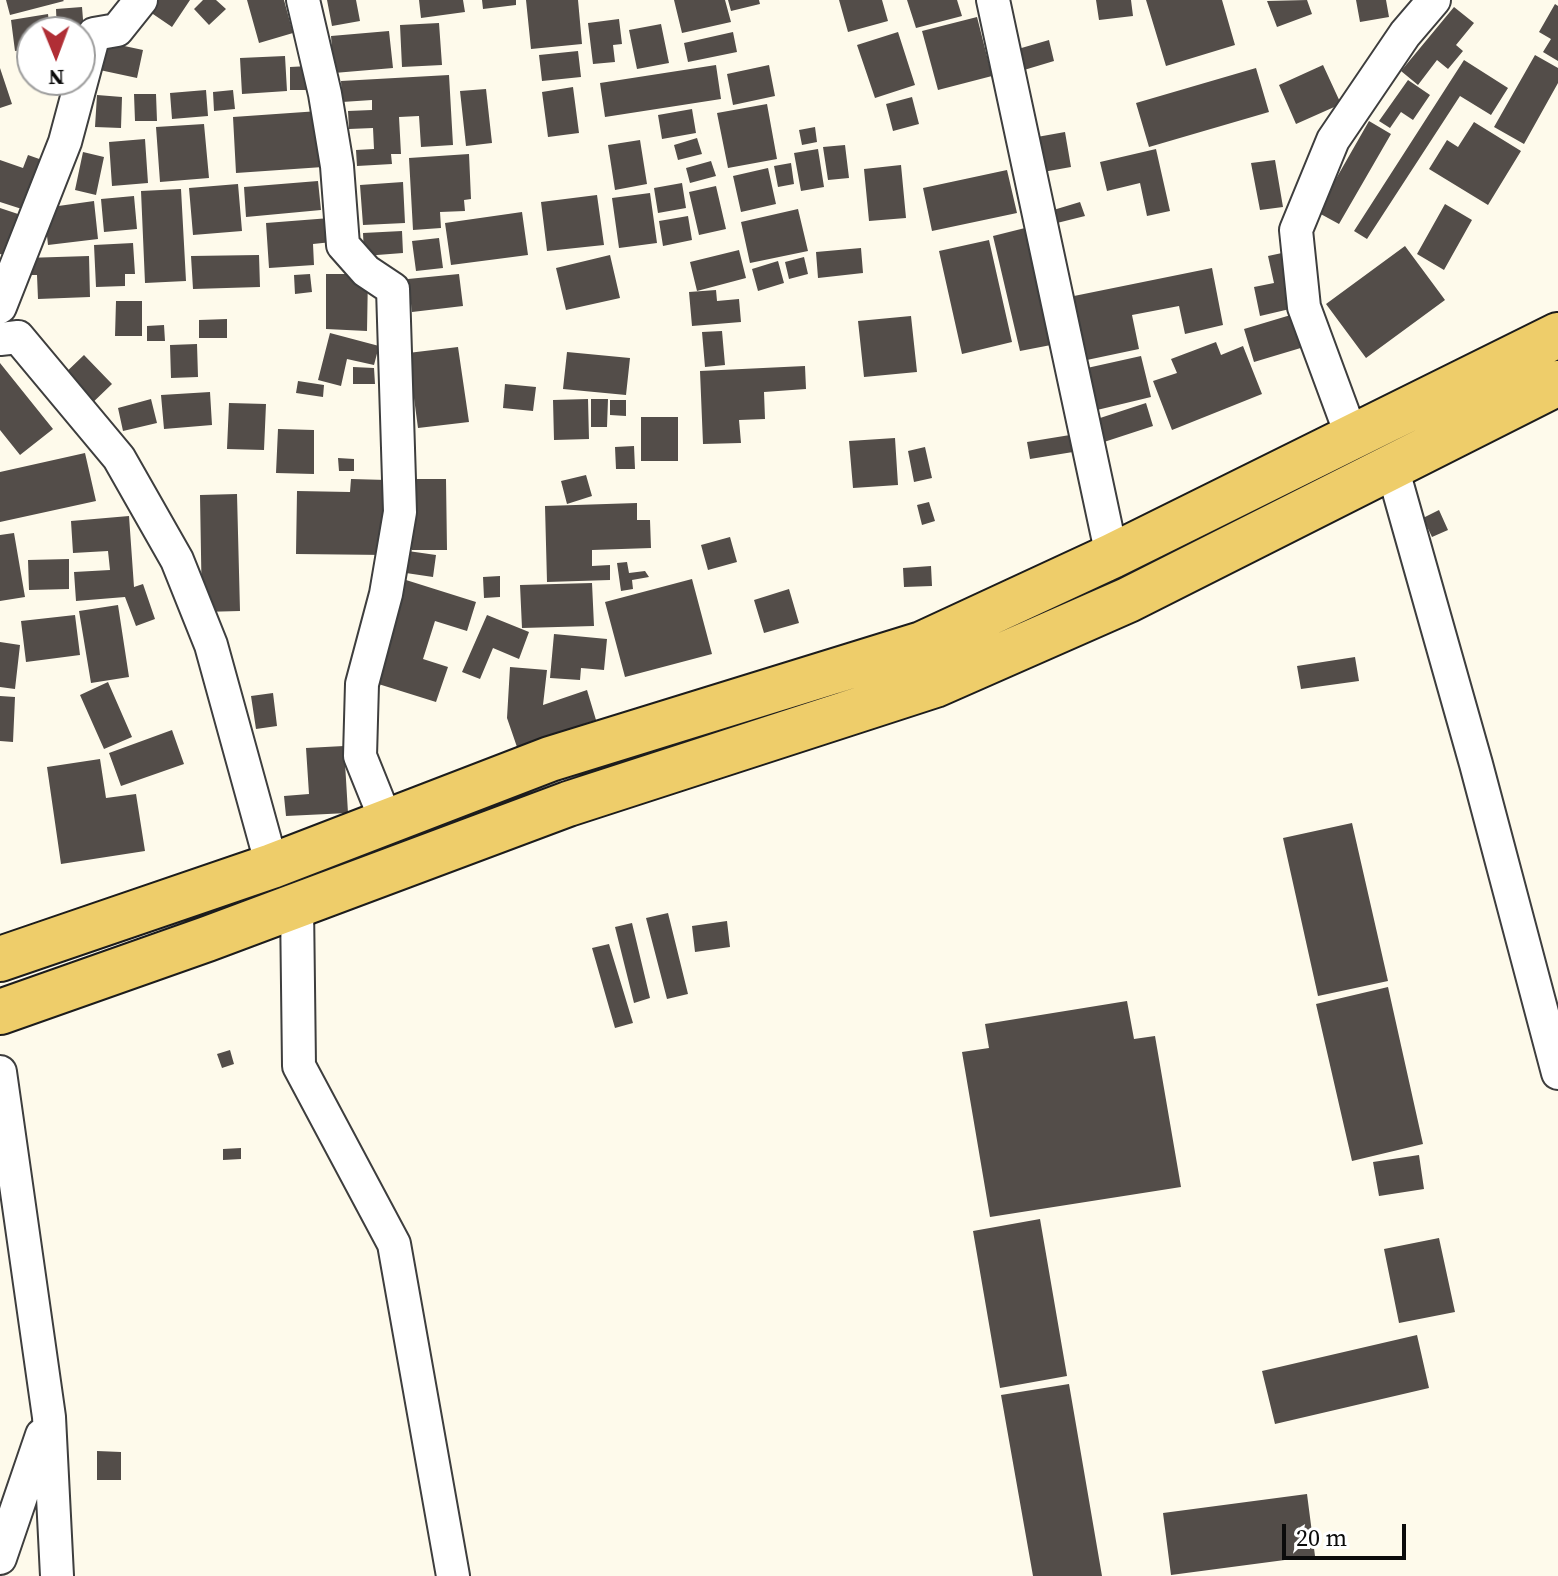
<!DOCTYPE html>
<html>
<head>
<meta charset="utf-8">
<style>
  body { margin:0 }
  #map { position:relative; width:1558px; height:1576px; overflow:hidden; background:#fefaeb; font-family:"Source Serif 4",serif }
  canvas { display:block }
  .north { position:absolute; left:16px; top:16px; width:80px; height:80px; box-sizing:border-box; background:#fff; border:2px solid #9d9d9d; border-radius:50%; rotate:179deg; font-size:22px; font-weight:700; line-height:32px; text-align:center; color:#0b0b0b }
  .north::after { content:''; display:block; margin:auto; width:28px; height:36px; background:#b02e35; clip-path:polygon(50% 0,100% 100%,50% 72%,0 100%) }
  .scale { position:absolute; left:1282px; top:1524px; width:124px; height:36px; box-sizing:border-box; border:4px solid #0b0b0b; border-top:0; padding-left:10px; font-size:24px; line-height:28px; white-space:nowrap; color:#0b0b0b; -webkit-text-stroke:6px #fff; paint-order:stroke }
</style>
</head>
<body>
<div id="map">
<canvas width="1558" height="1576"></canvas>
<div class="north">N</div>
<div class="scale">20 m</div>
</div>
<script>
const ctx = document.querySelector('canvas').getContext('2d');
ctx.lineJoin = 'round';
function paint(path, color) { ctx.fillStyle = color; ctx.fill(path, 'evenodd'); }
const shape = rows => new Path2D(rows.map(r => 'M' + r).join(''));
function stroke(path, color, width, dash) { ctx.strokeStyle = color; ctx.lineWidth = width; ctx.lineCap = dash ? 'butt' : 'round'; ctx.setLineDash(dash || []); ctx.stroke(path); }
paint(shape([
  [6,0,63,0,64,1,10,15],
  [159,0,190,0,172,27,150,12],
  [203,0,216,0,226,9,209,25,194,9],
  [247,0,284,0,293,33,259,43],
  [327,0,356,0,360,21,332,26],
  [419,0,463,0,465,12,421,18],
  [482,0,516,0,516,5,483,9],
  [526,0,578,0,582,44,531,49],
  [674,0,725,0,731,22,682,33],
  [728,0,759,0,760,4,731,11],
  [839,0,882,0,888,21,848,32],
  [907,0,957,0,962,16,916,28],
  [1096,0,1131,0,1133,16,1099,20],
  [1146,0,1222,0,1235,45,1166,66],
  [1307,0,1312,14,1277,27,1267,1],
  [1356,0,1386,0,1389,17,1360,22],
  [1555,4,1558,6,1558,61,1543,52,1551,39,1539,32],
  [82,7,85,44,80,32,57,32,56,9],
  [1454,7,1474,23,1456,45,1463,51,1448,69,1437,60,1418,85,1401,71],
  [48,14,50,32,32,32,32,49,15,51,11,20],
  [977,17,992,76,938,90,922,31],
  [619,19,622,44,613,45,615,62,593,64,588,23],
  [439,23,442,65,402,67,400,25],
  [661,24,669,63,637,69,629,30],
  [389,31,393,68,334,73,331,36],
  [733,32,737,52,688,62,684,43],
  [898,32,915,85,875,98,857,45],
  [1049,40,1054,61,1024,70,1018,49],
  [101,41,143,50,137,78,95,69],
  [578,51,581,77,542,81,539,55],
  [1535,55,1558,68,1558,83,1524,144,1494,127],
  [285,56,287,91,242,94,240,58],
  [1464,60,1508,88,1491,115,1460,96,1367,239,1354,231],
  [716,65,721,99,605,117,600,83],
  [769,65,775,96,733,105,727,74],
  [1323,65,1341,104,1296,124,1279,85],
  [309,66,309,90,290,90,290,67],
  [0,68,12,104,0,108],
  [1256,68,1269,112,1149,147,1136,103],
  [449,75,453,145,421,147,419,116,399,117,401,154,391,154,392,164,357,166,356,150,374,149,373,128,349,129,348,111,372,110,372,100,342,102,341,81],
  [1408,80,1430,95,1413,120,1401,112,1390,128,1379,121],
  [573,87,579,133,548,137,542,92],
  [486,89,492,143,466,146,460,91],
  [206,90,208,116,172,119,170,93],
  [233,90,235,109,214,111,213,92],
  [134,94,156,94,157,121,135,121],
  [97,95,122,97,121,128,95,127],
  [912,97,919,124,893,131,886,104],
  [767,104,777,159,728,168,717,113],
  [692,109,696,133,662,139,658,115],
  [319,111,323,167,236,173,233,117],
  [1369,121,1391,134,1339,224,1317,212],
  [1474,122,1521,151,1488,205,1429,169,1447,140,1458,147],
  [204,124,209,178,160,182,156,127],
  [815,127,817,142,802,145,799,130],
  [1065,132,1071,167,1043,172,1037,137],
  [697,138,702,154,678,160,674,145],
  [145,139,148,183,112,186,109,142],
  [640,140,647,184,615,190,608,145],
  [845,145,849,178,828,180,823,147],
  [818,149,824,187,801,191,794,153],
  [1156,149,1170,211,1147,216,1140,183,1107,191,1100,162],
  [83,152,104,157,96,195,75,190],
  [469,154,471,199,464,200,465,211,440,212,441,228,413,230,409,158],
  [28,155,45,161,28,211,0,202,0,160,23,168],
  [1275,160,1283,207,1260,210,1251,163],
  [711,161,716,176,690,183,686,168],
  [791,163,794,184,778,187,774,166],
  [901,165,906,218,869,221,864,169],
  [768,168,776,204,741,212,733,176],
  [1007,170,1017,213,932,231,923,188],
  [318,181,321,210,246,217,244,187],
  [403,182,405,223,363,225,360,185],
  [682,183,686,208,658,213,654,188],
  [238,184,242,231,193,235,189,188],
  [716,186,726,229,699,235,689,192],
  [181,189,186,281,145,283,141,191],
  [650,193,657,243,619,248,612,198],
  [597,195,604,245,547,251,541,202],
  [134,196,137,229,104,232,101,199],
  [94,201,98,239,48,245,44,208],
  [1080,202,1085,216,1053,224,1050,211],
  [1445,204,1472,220,1444,270,1417,254],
  [0,208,24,216,10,257,0,254],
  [798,209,808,251,750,263,741,222],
  [522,212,528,255,451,265,445,223],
  [688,216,692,240,663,246,659,221],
  [330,218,332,242,313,244,314,265,269,268,266,223],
  [1025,228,1051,345,1020,351,993,236],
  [402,231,403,253,364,256,363,233],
  [439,238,443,268,416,271,412,241],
  [989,240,1012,342,962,354,939,251],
  [133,243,135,274,125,274,125,286,96,287,94,245],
  [1405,246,1445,300,1366,358,1326,304],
  [861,248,863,273,818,278,816,252],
  [739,250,746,278,697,291,690,262],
  [1282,253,1294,308,1260,316,1254,287,1274,283,1268,256],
  [259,255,260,287,193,289,191,256],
  [610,255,620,298,566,310,556,268],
  [89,256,90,297,38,299,37,275,25,275,25,258],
  [804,257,808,274,789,279,785,262],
  [778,261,784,283,758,291,752,269],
  [1212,268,1223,325,1185,334,1179,306,1132,315,1139,349,1082,361,1069,297],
  [310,274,312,292,295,294,294,275],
  [326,274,368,274,367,331,326,329],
  [459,274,463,306,412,312,408,279],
  [716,290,717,301,739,299,741,322,692,326,689,292],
  [116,301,142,301,142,336,115,336],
  [1294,314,1304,347,1254,362,1244,329],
  [911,316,917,372,864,377,858,321],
  [227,319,227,338,199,338,199,320],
  [164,325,165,341,147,341,147,326],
  [722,331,725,365,705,367,702,332],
  [330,333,379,346,374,365,347,359,341,386,318,380],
  [1216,342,1221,355,1243,346,1262,394,1172,430,1153,381,1177,373,1171,359],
  [197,344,198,377,171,378,170,345],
  [458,347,469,422,418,428,408,353],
  [567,352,630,358,626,395,563,389],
  [84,355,112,384,86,409,59,379],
  [1141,356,1151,397,1097,410,1087,368],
  [0,363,53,429,20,455,0,430],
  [805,366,806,389,764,392,765,419,739,420,741,443,703,444,700,371],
  [353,367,374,368,375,384,353,384],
  [298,381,324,385,323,397,296,393],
  [505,384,536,387,533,411,503,408],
  [210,392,212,425,164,429,161,395],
  [151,399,157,423,123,431,118,408],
  [588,399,589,439,554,440,553,400],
  [591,399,608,399,607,427,591,427],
  [610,400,626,400,626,416,610,415],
  [229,403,266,404,264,450,227,449],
  [1146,403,1153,426,1104,442,1097,419],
  [641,417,678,417,678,461,641,461],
  [278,429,314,430,314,474,276,473],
  [1070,435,1073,452,1030,459,1027,442],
  [895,438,898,485,853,488,849,441],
  [634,446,635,469,616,469,615,447],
  [925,447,932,478,914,482,908,451],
  [85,453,96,501,0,522,0,472],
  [338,458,354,459,354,471,339,471],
  [586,475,592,496,567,504,561,481],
  [351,479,387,480,386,555,296,554,297,491,350,492],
  [411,479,446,479,447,550,412,550],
  [237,494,240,611,202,612,200,495],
  [929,502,935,521,922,525,917,505],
  [637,503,637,520,650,520,651,548,592,550,592,566,610,565,610,580,547,582,545,506],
  [1439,510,1448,530,1432,537,1423,518],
  [129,516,134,587,143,584,155,619,136,626,125,597,76,601,74,572,110,570,108,551,73,553,71,521],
  [14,533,25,597,0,601,0,535],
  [730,537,737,562,708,570,701,545],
  [408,551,436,555,433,577,406,573],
  [69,559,69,589,29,590,28,560],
  [627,562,629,573,645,571,649,577,632,580,633,589,621,591,617,563],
  [931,566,932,586,904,587,903,568],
  [500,576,500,597,484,598,483,577],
  [692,579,712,654,625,677,605,602],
  [406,580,476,602,467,631,435,621,423,659,448,667,436,702,372,682],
  [592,583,594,626,522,628,520,585],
  [789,589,799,623,764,633,754,600],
  [118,605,129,677,91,683,79,611],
  [75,615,80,655,26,662,21,621],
  [487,615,529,632,519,659,493,648,480,679,462,672],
  [554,634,607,639,604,670,581,668,580,680,550,678],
  [0,642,20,645,15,689,0,687],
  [1355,657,1359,681,1301,689,1297,666],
  [510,667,547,670,543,705,587,690,596,720,517,747,507,718],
  [108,682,132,737,104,749,80,695],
  [273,693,277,726,256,729,251,696],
  [0,696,15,697,13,742,0,741],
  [172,730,184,764,121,786,109,753],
  [344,746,348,813,286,816,284,796,309,794,306,748],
  [100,759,106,798,136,794,145,851,61,864,47,767],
  [1352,823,1388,981,1318,996,1283,838],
  [668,913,688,994,667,999,646,918],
  [727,921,730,947,695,952,692,926],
  [632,923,650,998,634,1003,615,927],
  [609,944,633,1023,615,1028,592,948],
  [1388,987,1423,1144,1352,1161,1316,1004],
  [1127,1001,1134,1039,1155,1036,1181,1187,990,1217,962,1052,989,1048,985,1024],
  [230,1050,234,1064,222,1068,217,1054],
  [241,1148,241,1159,223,1160,223,1149],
  [1419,1155,1424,1189,1379,1196,1373,1162],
  [1040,1219,1067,1376,1000,1388,973,1231],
  [1439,1238,1455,1312,1399,1323,1384,1249],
  [1417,1335,1429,1388,1275,1424,1262,1371],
  [1069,1384,1102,1576,1033,1576,1001,1395],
  [97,1451,121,1452,121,1480,97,1480],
  [1307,1494,1315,1556,1171,1575,1163,1513]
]), '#534d49');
const street = shape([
  [303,0,325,94,337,166,343,245,366,271,393,289,400,512,386,594,362,684,360,756,387,823],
  [993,0,1112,556],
  [0,307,65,142,94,34,117,30,141,0],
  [0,339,18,337,119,458,177,560,211,645,272,866],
  [1352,437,1304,307,1296,230,1333,140,1405,34,1434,0],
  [1392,467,1476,764,1558,1073],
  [297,905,299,1066,394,1244,453,1576],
  [0,1072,49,1417,57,1576],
  [0,1558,42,1435]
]);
const primary = shape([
  [0,959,272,866,550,759,922,644,1112,556,1558,335],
  [0,1012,207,939,568,804,935,685,1128,600,1558,383]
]);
stroke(street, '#3e3e3e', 36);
stroke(primary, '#1c1c1c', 48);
stroke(street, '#fff', 32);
stroke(primary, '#eecd6a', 44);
</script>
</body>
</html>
